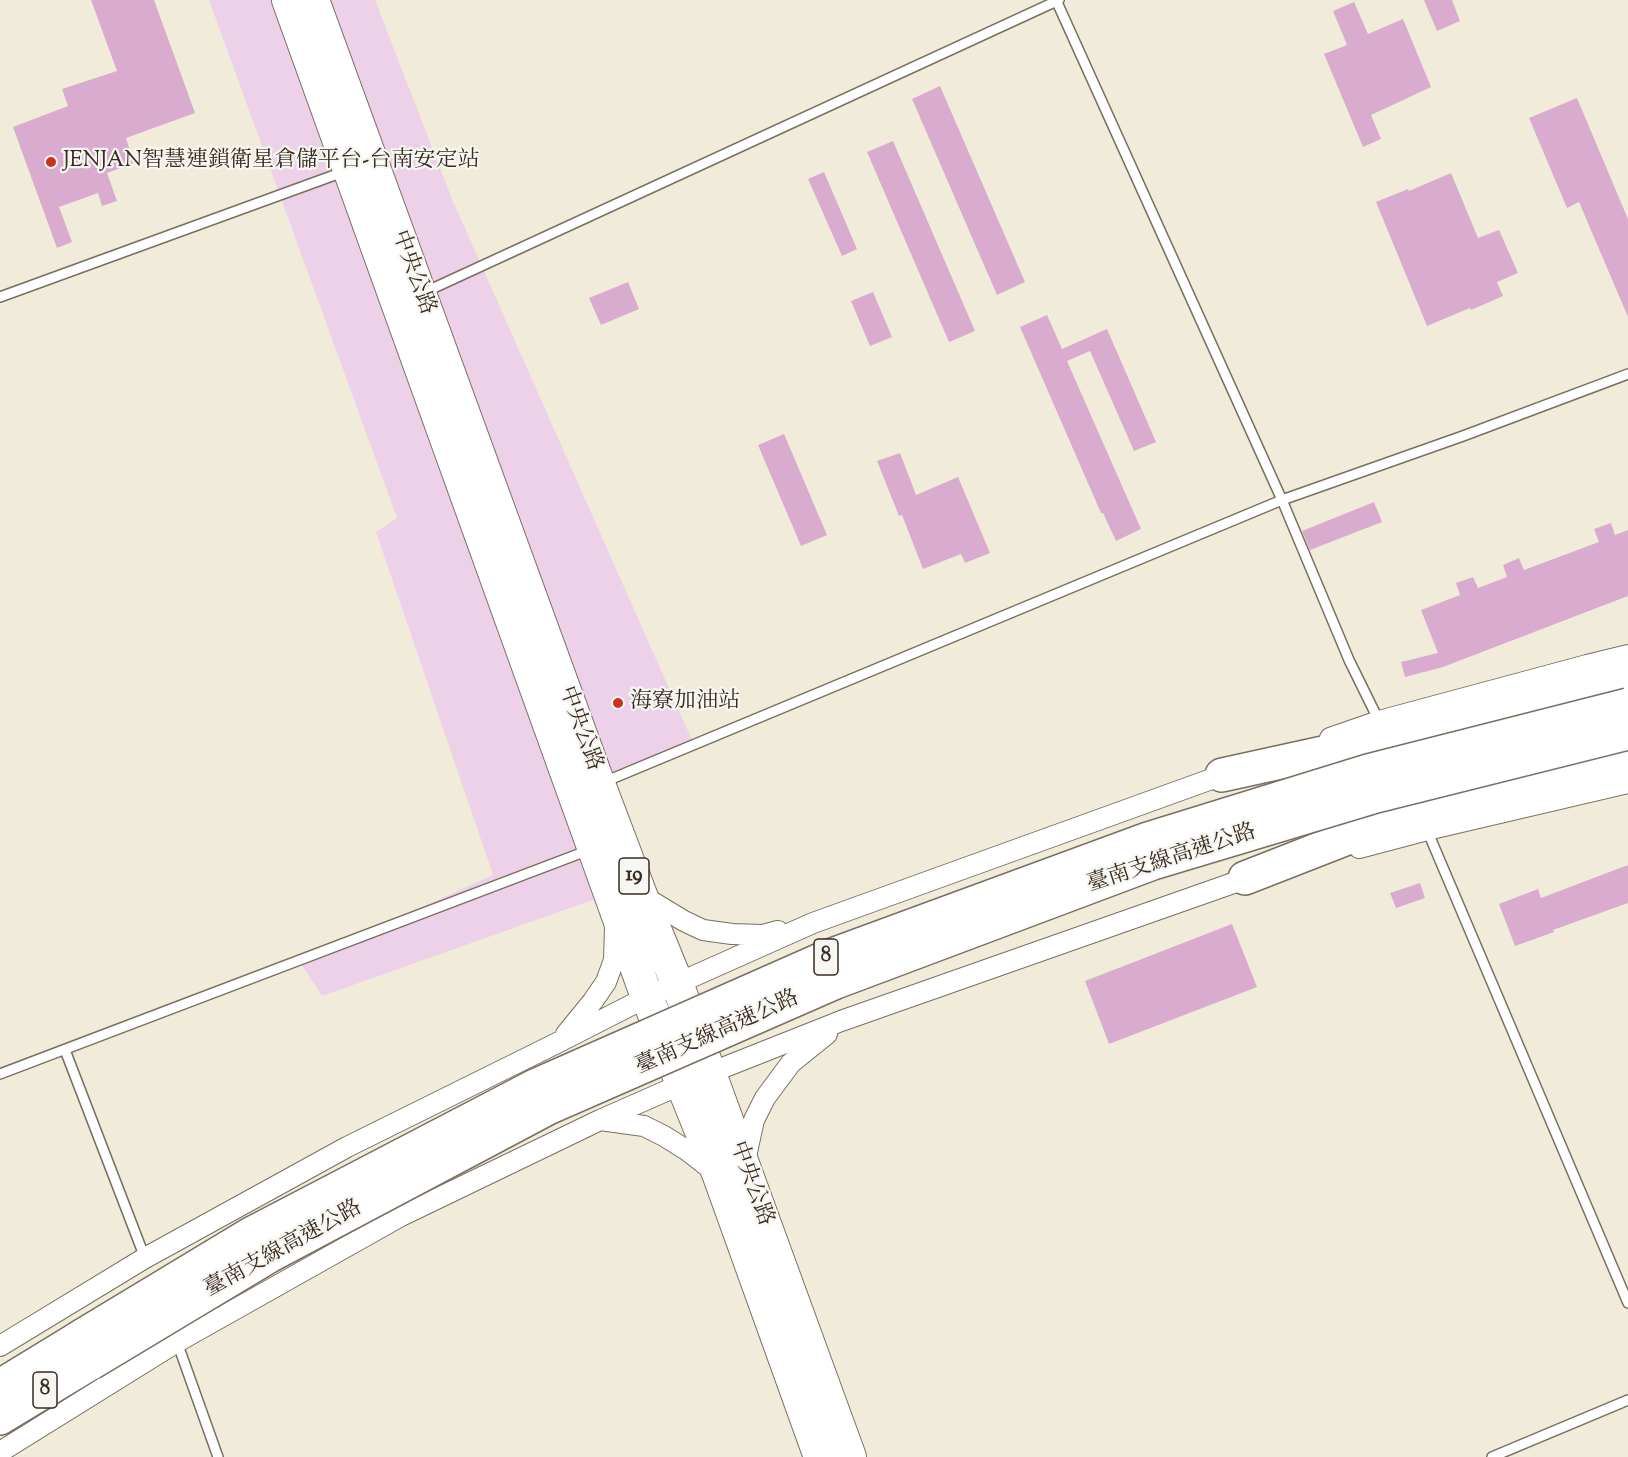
<!DOCTYPE html>
<html>
<head>
<meta charset="utf-8">
<style>
  body { margin:0 }
  canvas { display:block; background:#f1ecda }
</style>
</head>
<body>
<canvas width="1628" height="1457"></canvas>
<script>
const ctx = document.querySelector('canvas').getContext('2d');
ctx.lineJoin = 'round';
function paint(path, color) { ctx.fillStyle = color; ctx.fill(path, 'evenodd'); }
const shape = rows => new Path2D(rows.map(r => 'M' + r).join(''));
function stroke(path, color, width, dash) { ctx.strokeStyle = color; ctx.lineWidth = width; ctx.lineCap = dash ? 'butt' : 'round'; ctx.setLineDash(dash || []); ctx.stroke(path); }
function drawText(font, color, halo, rows, align = 'center') {
  ctx.font = font + ' "Sorts Mill Goudy","Noto Serif TC",serif'; ctx.lineWidth = 4.5; ctx.setLineDash([]); ctx.textBaseline = 'middle'; ctx.strokeStyle = halo; ctx.fillStyle = color; for (const [text, x, y, turn = 0] of rows) {
    ctx.save(); ctx.translate(x, y); ctx.rotate((+turn || 0) * Math.PI / 180); ctx.textAlign = isNaN(turn) ? turn : align; if (halo) ctx.strokeText(text, 0, 0); ctx.fillText(text, 0, 0); ctx.restore();
  }
}
paint(shape([
  [209,0,375,0,452,199,692,740,562,792,601,897,322,996,300,962,493,875,376,532,397,518]
]), '#edd1e9');
paint(shape([
  [91,0,154,0,195,113,126,138,134,163,107,173,117,201,102,206,98,193,59,207,72,242,57,248,13,127,68,106,62,89,117,71],
  [1424,0,1452,0,1460,21,1437,31],
  [1354,2,1368,34,1403,19,1431,87,1371,115,1381,139,1363,147,1324,54,1347,45,1333,11],
  [940,86,1025,282,997,295,912,99],
  [1577,98,1628,219,1628,317,1579,202,1567,208,1529,118],
  [893,141,975,331,949,342,867,152],
  [824,172,857,249,842,256,808,179],
  [1451,173,1478,238,1499,230,1518,273,1497,282,1503,296,1471,310,1470,308,1427,326,1376,202,1408,189,1409,191],
  [628,282,639,309,601,325,589,298],
  [873,292,892,337,870,346,851,301],
  [1047,315,1062,349,1107,329,1156,442,1134,451,1090,351,1067,361,1141,529,1116,541,1103,513,1101,513,1020,327],
  [784,434,827,535,801,546,758,445],
  [900,453,916,495,958,477,990,553,965,563,961,554,923,569,902,515,899,516,877,461],
  [1374,502,1382,522,1310,550,1302,531],
  [1611,523,1615,535,1628,530,1628,596,1443,667,1405,677,1401,662,1438,653,1421,610,1460,595,1456,583,1473,577,1478,588,1507,577,1503,565,1519,558,1524,570,1599,542,1594,529],
  [1628,865,1628,903,1553,930,1554,932,1515,946,1499,904,1538,889,1541,898],
  [1420,883,1425,898,1396,908,1390,893],
  [1232,924,1257,987,1109,1044,1085,981]
]), '#d9accf');
const lane = shape([
  [1056,0,1282,500,1349,660,1379,721],
  [425,292,1059,0],
  [0,297,343,172],
  [604,782,1282,500,1463,436,1628,374],
  [1427,830,1628,1303],
  [65,1050,145,1258],
  [0,1074,589,850],
  [177,1342,218,1457],
  [1492,1457,1628,1400]
]);
const street = shape([
  [1330,738,1379,721,1587,665,1628,655],
  [1359,848,1427,830,1628,783],
  [641,895,684,921,703,930,732,934,763,935,778,931],
  [566,1034,593,1001,606,982,614,960,615,926],
  [600,1120,644,1126,664,1136,688,1151,715,1172],
  [745,1161,754,1120,765,1098,791,1063,827,1034],
  [0,1346,145,1258,347,1147,559,1042,647,997,813,923,1231,772],
  [0,1452,177,1342,401,1216,600,1120,682,1084,841,1021,1256,875]
]);
const primary = shape([
  [288,0,614,905,647,997,719,1176,820,1457],
  [313,0,599,784,641,895,677,983,850,1457]
]);
const highway = shape([
  [1222,775,1391,738,1530,703,1628,681],
  [1245,878,1414,812,1628,758],
  [0,1386,77,1339],
  [0,1418,91,1363]
]);
stroke(lane, '#7b6e60', 12);
stroke(street, '#7b6e60', 22);
stroke(primary, '#7b6e60', 34);
stroke(highway, '#7b6e60', 36);
stroke(lane, '#fff', 9);
stroke(street, '#fff', 20);
stroke(primary, '#fff', 32);
stroke(highway, '#fff', 33);
const highwayBridge = shape([
  [77,1339,251,1234,537,1085,827,957,1148,839,1368,771,1628,705],
  [91,1363,269,1256,548,1108,836,982,1153,863,1376,796,1628,733]
]);
stroke(highwayBridge, '#7b6e60', 36, []);
stroke(highwayBridge, '#fff', 33);
for (const [x, y, r, color] of [
  [51,162,6,"#c8321e"],
  [618,703,6,"#c8321e"]
]) { const dot = new Path2D(); dot.arc(x, y, r, 0, 2 * Math.PI); ctx.fillStyle = color; ctx.fill(dot); stroke(dot, '#f6f6f2', 2); }
for (const [x, y, w] of [
  [634,876,30],
  [826,957,24],
  [45,1390,24]
]) { const box = new Path2D(); box.roundRect(x - w / 2, y - 18, w, 36, 4.5); ctx.fillStyle = '#f6f6f2'; ctx.fill(box); stroke(box, '#3b2a1e', 1.5); }
drawText('bold 21px', '#3b2a1e', null, [
  ["19",634,876],
  ["8",826,957],
  ["8",45,1390]
]);
drawText('22px', '#3b2a1e', '#f6f6f2', [
  ["JENJAN智慧連鎖衛星倉儲平台-台南安定站",63,162],
  ["海寮加油站",630,703]
], 'left');
drawText('22px', '#3b2a1e', '#f6f6f2', [
  ["中央公路",412,273,70],
  ["中央公路",579,729,70],
  ["臺南支線高速公路",1172,860,-18],
  ["臺南支線高速公路",718,1034,-24],
  ["中央公路",750,1184,70],
  ["臺南支線高速公路",284,1250,-29]
]);
</script>
</body>
</html>
